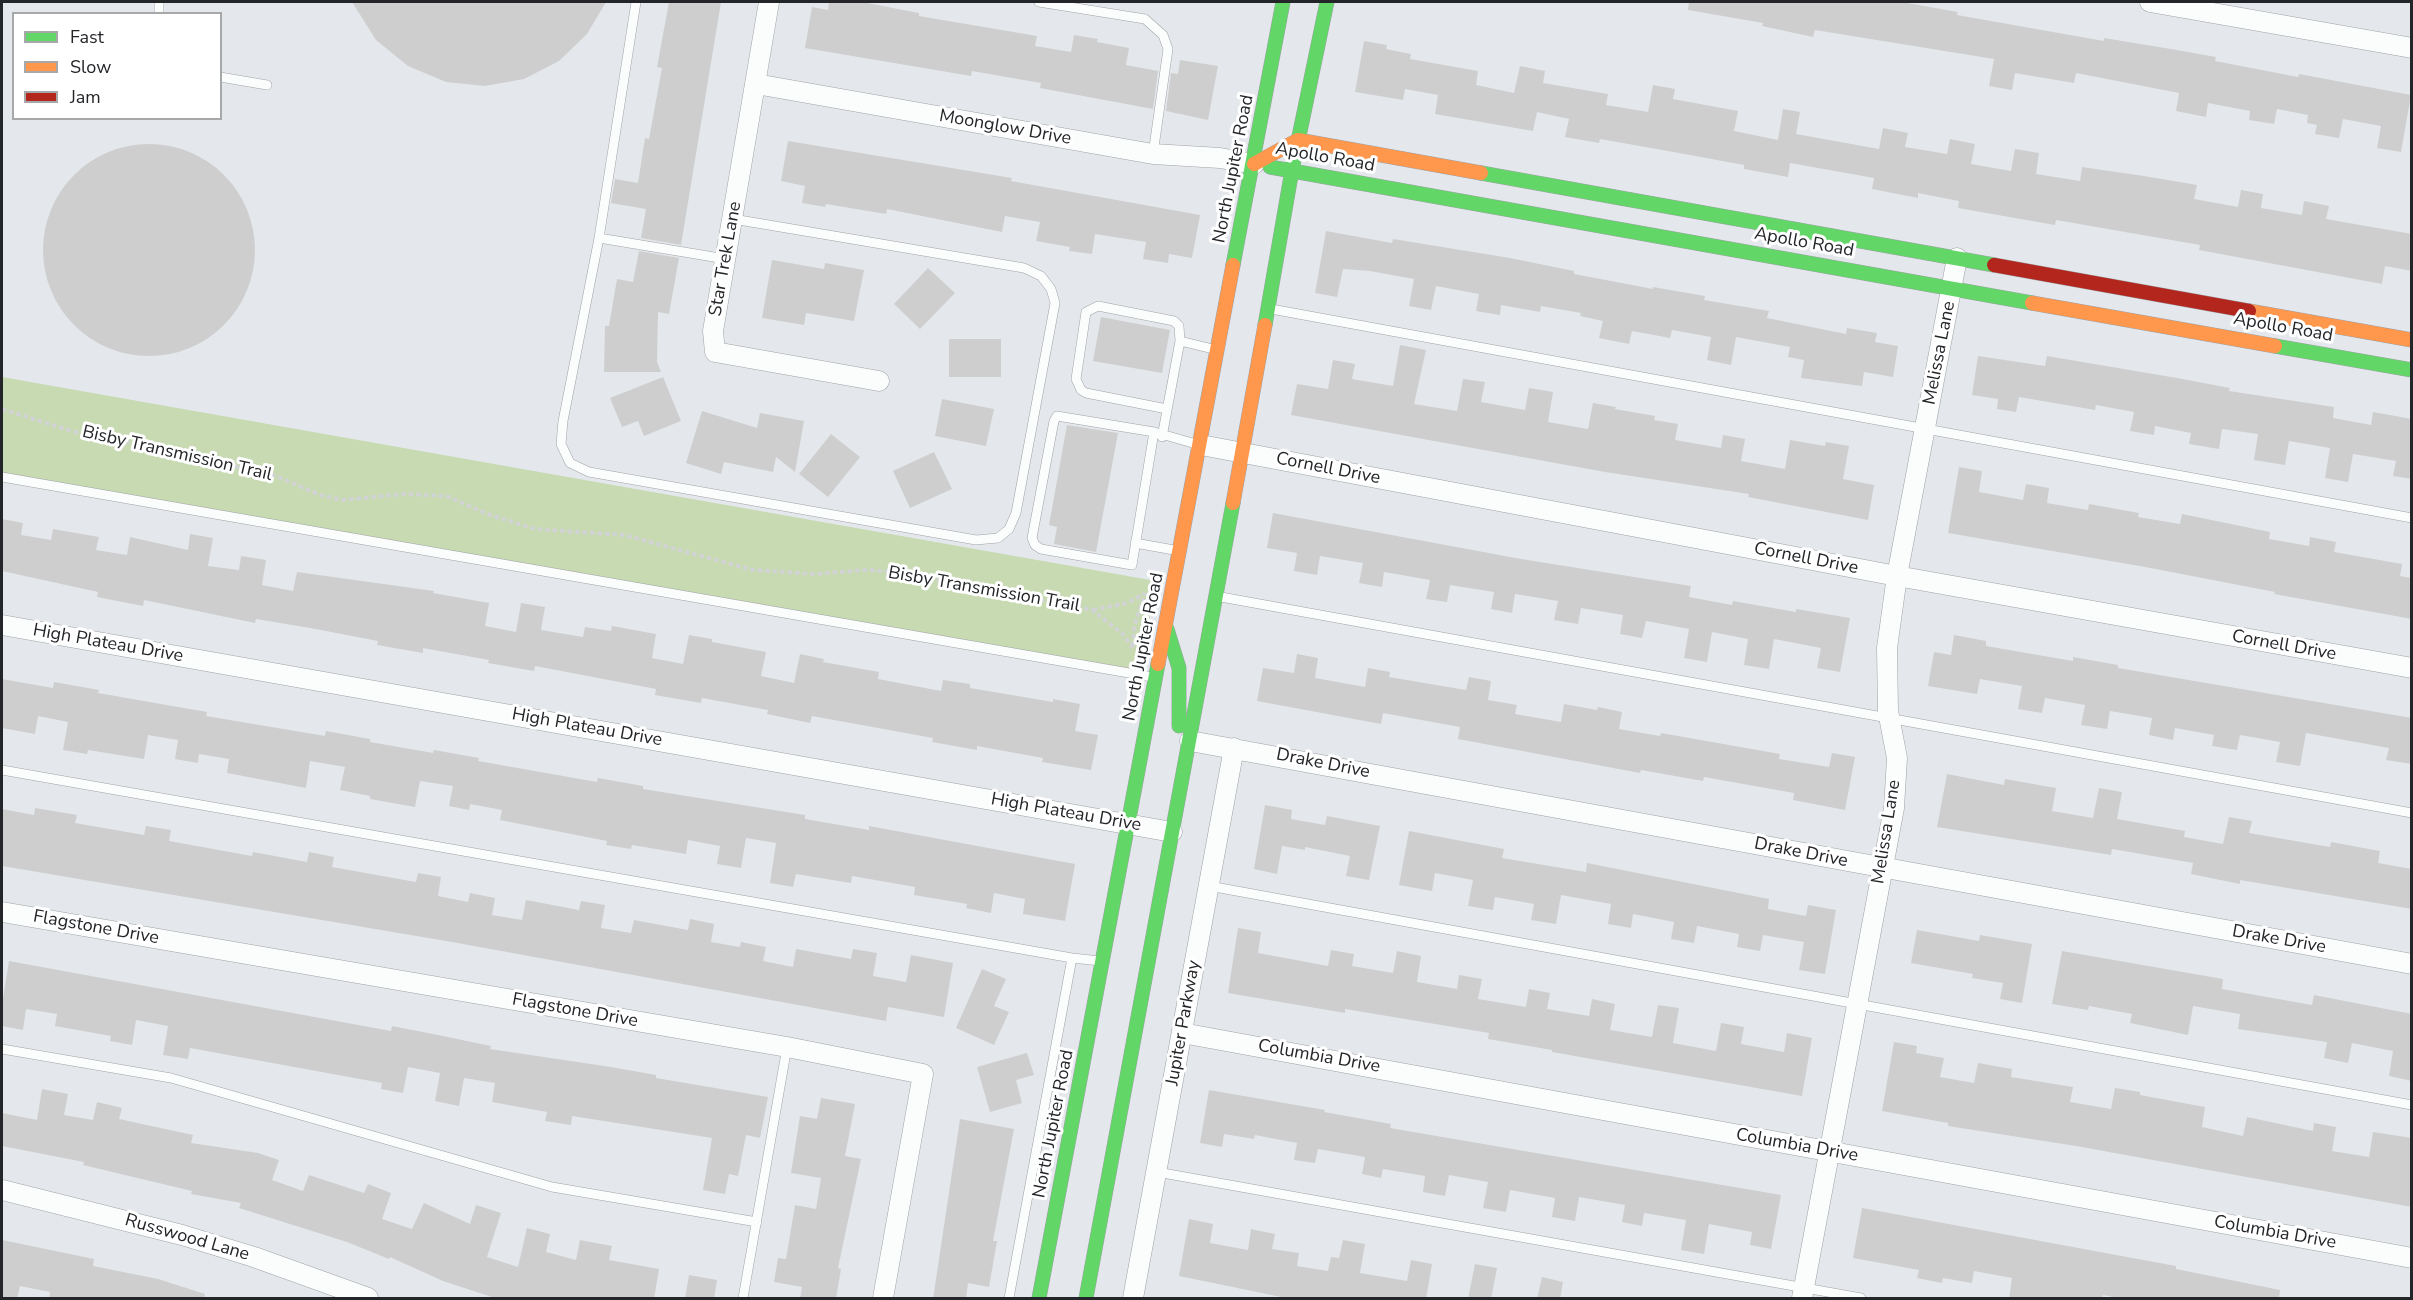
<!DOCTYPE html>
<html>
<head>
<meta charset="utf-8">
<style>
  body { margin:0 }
  #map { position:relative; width:2413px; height:1300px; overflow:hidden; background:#e4e8ec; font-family:"Nunito Sans",sans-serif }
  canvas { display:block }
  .frame { position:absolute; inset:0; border:3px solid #232528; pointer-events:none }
  .legend { position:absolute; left:12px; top:12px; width:210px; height:108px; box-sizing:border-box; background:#fff; border:2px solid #a7a8a9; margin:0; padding:8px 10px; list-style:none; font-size:18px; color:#232528 }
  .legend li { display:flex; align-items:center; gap:12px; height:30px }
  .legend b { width:30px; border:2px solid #a7a8a9 }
</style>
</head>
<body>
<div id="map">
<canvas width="2413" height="1300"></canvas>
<div class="frame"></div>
<ul class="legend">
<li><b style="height:8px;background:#63d668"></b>Fast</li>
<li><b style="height:8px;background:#ff974d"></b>Slow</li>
<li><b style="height:8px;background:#b3261e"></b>Jam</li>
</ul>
</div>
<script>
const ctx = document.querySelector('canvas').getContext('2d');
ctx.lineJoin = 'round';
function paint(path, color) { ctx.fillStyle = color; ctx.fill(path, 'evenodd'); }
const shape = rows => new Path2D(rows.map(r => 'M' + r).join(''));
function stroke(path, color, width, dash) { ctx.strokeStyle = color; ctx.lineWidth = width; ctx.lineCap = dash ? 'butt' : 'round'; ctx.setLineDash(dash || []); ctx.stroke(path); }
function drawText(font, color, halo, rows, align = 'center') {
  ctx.font = font + ' "Nunito Sans",sans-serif'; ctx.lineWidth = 6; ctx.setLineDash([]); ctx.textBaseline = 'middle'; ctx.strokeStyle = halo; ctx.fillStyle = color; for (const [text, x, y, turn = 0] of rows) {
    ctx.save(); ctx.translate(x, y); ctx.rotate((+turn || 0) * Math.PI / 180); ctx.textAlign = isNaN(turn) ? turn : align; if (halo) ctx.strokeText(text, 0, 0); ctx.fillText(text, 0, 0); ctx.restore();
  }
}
paint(shape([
  [2,377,1156,581,1140,675,2,473]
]), '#c7dab1');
paint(shape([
  [352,2,606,2,587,34,559,61,524,79,485,86,446,82,408,66,376,40],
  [669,2,721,2,681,245,641,238,646,209,611,203,615,179,638,183,645,138,649,139,662,68,657,67],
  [829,2,862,2,919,13,919,16,1037,36,1035,46,1071,52,1074,35,1098,39,1097,42,1129,48,1126,65,1158,71,1153,109,1040,88,1041,83,972,71,971,76,805,48,812,7,828,10],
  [1689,2,1907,3,1958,12,1957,15,2104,41,2104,38,2171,49,2216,57,2215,61,2298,77,2299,74,2411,95,2401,152,2377,148,2381,126,2343,119,2339,138,2315,134,2317,125,2307,123,2308,115,2277,109,2274,124,2249,120,2250,111,2208,103,2206,117,2176,111,2179,93,2076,73,2074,83,2015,73,2012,90,1989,86,1994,59,1815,30,1813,37,1762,26,1763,23,1688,10],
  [1364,41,1387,45,1386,49,1411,54,1410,59,1478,71,1476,85,1514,93,1520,66,1545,71,1543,83,1608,94,1606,105,1648,112,1653,85,1675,89,1673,99,1738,111,1734,131,1778,140,1783,109,1800,112,1796,134,1879,149,1883,128,1908,133,1905,147,1947,154,1950,139,1975,144,1971,164,2011,171,2015,149,2039,153,2036,174,2080,181,2082,167,2144,176,2197,185,2194,199,2238,207,2241,190,2263,194,2261,208,2302,215,2304,201,2329,206,2326,219,2412,234,2412,271,2385,266,2382,284,2199,250,2200,245,2056,220,2055,225,1958,208,1959,201,1918,193,1918,198,1872,189,1874,178,1790,163,1788,177,1744,169,1744,165,1679,153,1600,139,1599,143,1565,137,1569,119,1537,112,1533,131,1435,114,1438,95,1405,89,1403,100,1355,92],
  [1180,60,1218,66,1208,120,1166,111,1171,73,1178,74],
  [788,141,1012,178,1011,181,1200,215,1192,258,1169,254,1168,263,1143,259,1146,242,1095,234,1092,254,1069,251,1070,247,1036,241,1040,222,1005,216,1002,232,887,209,886,214,826,204,825,207,802,203,805,186,781,181],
  '43 250a106 106 0 1 1 212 0a106 106 0 1 1-212 0Z',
  [1326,231,1392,243,1393,239,1510,258,1574,271,1574,274,1653,289,1653,287,1705,296,1704,300,1769,311,1767,318,1846,334,1847,328,1877,333,1875,342,1898,346,1893,377,1864,372,1862,386,1801,378,1804,360,1788,357,1790,347,1736,337,1731,365,1707,360,1711,337,1672,330,1670,338,1632,331,1629,344,1599,338,1603,321,1580,316,1581,313,1541,306,1540,312,1501,305,1500,315,1476,311,1479,294,1436,286,1431,310,1409,306,1414,279,1370,271,1343,269,1337,297,1315,293],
  [639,251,679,258,669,314,658,312,657,362,661,372,604,372,605,326,609,326,617,279,633,282],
  [772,260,824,269,825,263,864,270,854,321,806,313,804,325,762,318],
  [928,268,955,293,920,329,894,304],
  [1101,317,1170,330,1162,373,1093,361],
  [949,339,1001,339,1001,377,949,377],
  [1400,345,1426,350,1414,404,1457,411,1463,379,1485,382,1481,402,1525,410,1529,388,1553,392,1548,422,1588,429,1593,403,1616,407,1615,409,1655,416,1654,420,1678,424,1675,440,1721,448,1723,435,1745,439,1741,461,1785,469,1790,440,1825,446,1826,442,1849,446,1843,479,1874,485,1868,520,1748,497,1749,494,1605,472,1291,415,1297,384,1328,389,1333,360,1355,364,1352,379,1393,386],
  [1978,356,2045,366,2047,356,2177,378,2230,388,2229,391,2334,407,2333,418,2371,425,2373,412,2412,419,2412,479,2393,476,2396,461,2353,454,2348,482,2325,478,2330,448,2289,441,2285,465,2254,460,2258,434,2222,429,2219,449,2189,444,2191,433,2155,426,2154,435,2130,431,2134,412,2096,405,2095,410,2019,397,2016,412,1997,409,1998,399,1972,395],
  [663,377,681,421,644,436,638,421,622,427,610,398],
  [942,399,994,409,986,446,935,436],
  [702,411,757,428,760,413,804,421,795,472,776,457,773,472,724,462,721,474,686,463],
  [1067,425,1118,433,1096,552,1054,544,1057,527,1049,525],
  [831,434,860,457,828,497,799,474],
  [934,452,952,489,910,508,893,471],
  [1959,467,1982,471,1979,492,2023,500,2026,484,2049,488,2047,503,2088,510,2089,504,2139,513,2138,517,2180,524,2182,514,2270,532,2269,539,2309,546,2310,537,2336,542,2334,552,2402,564,2400,576,2412,578,2412,619,2274,594,2275,592,2145,567,1948,533],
  [1273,513,1521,559,1691,586,1689,597,1732,605,1733,601,1796,612,1796,609,1850,618,1840,672,1817,668,1821,648,1774,639,1769,669,1744,665,1748,639,1712,632,1707,662,1684,658,1689,629,1646,621,1642,638,1620,634,1623,615,1581,608,1578,624,1554,620,1558,601,1515,594,1512,613,1491,609,1494,592,1450,585,1447,602,1426,599,1430,580,1384,572,1382,587,1359,583,1363,563,1320,556,1317,575,1294,571,1297,553,1267,548],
  [2,519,23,523,21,535,51,540,53,529,99,537,96,550,127,555,130,537,188,550,190,534,213,538,208,566,239,570,241,556,266,560,262,585,293,591,297,572,434,591,433,593,489,603,485,626,516,632,521,603,545,607,541,630,583,637,585,627,611,631,612,626,656,634,652,658,683,664,689,635,712,639,712,642,766,652,761,676,794,683,800,654,824,659,823,662,879,672,878,679,941,691,943,680,970,684,970,688,1053,702,1053,699,1080,704,1075,731,1098,735,1091,770,1042,762,1043,758,977,746,977,750,932,742,933,738,812,716,810,723,767,714,768,710,702,698,701,703,655,695,656,689,535,666,534,671,488,663,489,660,423,648,423,653,377,645,378,641,310,628,256,619,255,623,144,600,143,606,97,597,98,592,2,571],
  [1954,635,1986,641,1986,646,2073,661,2073,657,2118,665,2118,668,2412,718,2412,764,2386,760,2389,748,2306,733,2300,766,2276,762,2280,742,2240,735,2237,750,2212,746,2214,735,2175,728,2173,740,2149,735,2152,718,2110,711,2107,729,2081,725,2085,705,2045,698,2042,713,2018,709,2022,686,1980,679,1977,694,1928,686,1934,652,1951,655],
  [1297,654,1318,658,1315,678,1365,687,1368,668,1390,672,1389,677,1466,690,1469,677,1491,681,1488,700,1517,705,1515,714,1561,722,1564,704,1597,710,1598,707,1622,712,1619,729,1660,736,1661,733,1780,754,1779,759,1829,767,1832,753,1855,757,1845,810,1793,800,1794,793,1704,777,1703,781,1641,770,1640,773,1458,739,1460,727,1383,713,1381,724,1257,701,1263,668,1294,673],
  [2,679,53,688,54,682,99,690,98,693,207,712,206,716,325,736,326,731,370,739,370,742,433,753,434,750,479,758,478,761,597,782,598,778,643,786,643,789,805,815,805,819,869,830,869,826,1075,864,1065,921,1023,914,1025,899,994,893,991,913,966,908,967,904,914,895,915,887,852,876,851,883,796,874,793,887,770,883,776,843,746,838,741,868,717,864,720,846,688,840,686,854,632,845,631,849,606,845,607,841,500,820,502,810,470,804,469,810,449,806,453,786,420,781,415,807,370,799,370,796,340,790,345,767,310,761,306,788,227,773,229,759,199,754,198,763,175,759,178,740,148,735,144,759,88,750,87,754,63,750,68,722,38,716,35,734,2,728],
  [1947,774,2004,785,2005,779,2056,788,2052,811,2093,818,2099,788,2122,792,2117,819,2185,831,2184,837,2223,844,2229,817,2252,821,2249,833,2330,847,2331,842,2380,851,2378,863,2412,869,2412,909,2240,880,2240,884,2191,874,2193,863,2112,849,2111,855,1937,827],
  [1265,805,1292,810,1291,819,1325,825,1327,816,1380,826,1369,880,1346,876,1350,856,1305,847,1305,850,1282,846,1277,874,1254,869],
  [35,808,77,815,75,823,144,835,146,826,171,830,169,841,252,856,253,852,307,862,309,852,334,857,332,867,416,882,418,873,441,877,438,896,468,902,470,893,495,898,492,915,522,920,526,900,579,910,581,901,605,905,601,928,631,933,634,920,688,930,690,919,714,924,711,942,740,947,741,942,766,947,763,961,793,967,796,949,851,959,853,949,877,953,873,976,906,982,911,955,953,963,944,1017,888,1007,886,1021,452,942,2,866,2,809,34,815],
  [1409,831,1504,849,1502,858,1586,872,1587,863,1769,899,1768,909,1806,916,1808,905,1836,910,1825,974,1799,970,1804,942,1763,935,1760,951,1737,947,1739,934,1697,926,1694,943,1671,939,1674,922,1633,914,1631,928,1608,924,1611,904,1561,895,1556,924,1531,920,1534,904,1495,897,1493,910,1468,906,1473,880,1435,873,1432,891,1399,885],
  [1238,928,1261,932,1258,953,1328,966,1331,950,1354,954,1352,966,1393,973,1397,951,1421,956,1417,982,1457,989,1459,975,1482,979,1478,999,1526,1007,1529,989,1550,993,1547,1009,1589,1016,1592,999,1615,1004,1610,1030,1652,1037,1658,1005,1679,1008,1673,1043,1716,1051,1721,1023,1744,1027,1741,1044,1784,1052,1787,1033,1812,1038,1802,1096,1552,1052,1552,1050,1488,1039,1489,1033,1345,1009,1345,1013,1228,993],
  [1917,930,1979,941,1980,935,2032,944,2022,1003,2000,999,2003,983,1972,978,1973,974,1911,963],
  [2062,951,2223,979,2222,989,2312,1005,2314,995,2412,1014,2412,1081,2389,1076,2393,1051,2352,1043,2348,1063,2324,1058,2327,1042,2238,1029,2240,1014,2193,1006,2188,1035,2130,1023,2132,1014,2089,1006,2088,1010,2052,1004],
  [9,961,391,1031,392,1026,438,1035,491,1046,490,1049,611,1067,656,1075,656,1078,768,1097,760,1138,746,1135,738,1176,729,1174,725,1194,703,1190,712,1138,572,1116,571,1125,545,1121,547,1112,492,1102,495,1083,464,1078,459,1106,435,1101,440,1073,408,1067,403,1093,381,1089,382,1083,190,1048,188,1059,163,1055,168,1026,136,1020,132,1045,110,1041,111,1036,55,1026,57,1014,26,1009,23,1030,2,1026,2,1005],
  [982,969,1006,979,994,1006,1009,1012,994,1045,956,1028],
  [1894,1042,1917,1046,1916,1053,1944,1058,1940,1077,1974,1083,1978,1063,2012,1069,2011,1077,2073,1087,2070,1102,2111,1109,2115,1088,2140,1092,2140,1095,2205,1107,2202,1127,2243,1136,2247,1117,2313,1131,2314,1123,2336,1127,2332,1151,2369,1157,2373,1132,2412,1138,2412,1207,2076,1146,1948,1126,1948,1123,1882,1111],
  [1027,1053,1034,1075,1016,1080,1022,1103,990,1112,977,1067],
  [42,1089,68,1094,64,1115,93,1120,97,1102,122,1108,119,1119,193,1135,191,1143,258,1153,279,1160,272,1180,303,1191,309,1175,364,1193,368,1184,391,1193,382,1219,412,1229,424,1203,470,1224,476,1205,501,1213,487,1257,518,1267,527,1228,550,1234,546,1252,576,1260,580,1240,612,1246,609,1260,659,1269,654,1299,498,1299,443,1281,390,1257,389,1259,347,1242,239,1208,241,1203,191,1194,192,1191,83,1165,84,1162,2,1146,2,1113,37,1120],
  [1209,1090,1325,1110,1324,1112,1391,1124,1390,1128,1781,1195,1771,1249,1750,1245,1752,1232,1709,1224,1704,1254,1681,1250,1686,1220,1644,1213,1642,1226,1622,1222,1625,1205,1579,1197,1575,1221,1552,1217,1555,1198,1510,1190,1506,1212,1483,1208,1488,1182,1449,1175,1445,1196,1423,1192,1425,1176,1383,1169,1381,1178,1362,1174,1365,1157,1318,1149,1315,1163,1294,1160,1297,1143,1255,1135,1254,1139,1224,1134,1222,1147,1200,1143],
  [821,1098,855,1104,845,1156,861,1159,838,1268,841,1269,836,1299,800,1299,802,1287,774,1282,778,1258,786,1259,795,1205,816,1209,821,1178,791,1173,800,1116,817,1119],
  [960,1119,1014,1129,993,1241,997,1241,989,1287,968,1283,966,1299,933,1299],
  [1862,1208,2176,1266,2176,1269,2280,1290,2279,1299,2124,1299,2103,1295,2102,1299,2009,1299,2012,1278,1974,1271,1972,1283,1943,1278,1942,1283,1917,1278,1919,1270,1853,1258],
  [1189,1219,1213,1224,1210,1243,1248,1250,1251,1229,1275,1234,1272,1249,1299,1253,1297,1266,1328,1271,1331,1257,1339,1258,1343,1240,1365,1244,1360,1273,1407,1281,1411,1260,1432,1264,1426,1299,1291,1299,1179,1276],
  [2,1240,94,1259,93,1266,158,1279,205,1294,204,1299,49,1299,50,1292,20,1286,17,1299,2,1299],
  [1475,1264,1497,1268,1491,1299,1468,1299],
  [689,1275,717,1280,714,1299,685,1299],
  [1542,1277,1563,1282,1560,1299,1537,1299]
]), '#cecece');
const lane = shape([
  [1039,2,1145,19,1163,35,1168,49,1153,154],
  [159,14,159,2],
  [220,77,267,85],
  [599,238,636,2],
  [726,259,599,238,563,421,561,444,570,463,589,472,976,540,998,538,1009,529,1016,513,1055,303,1051,289,1041,276,1024,268,733,219],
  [1271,309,2412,518],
  [1167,409,1086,393,1081,390,1076,379,1086,312,1098,306,1174,321,1179,326,1180,341],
  [1154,432,1132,565,1041,549,1035,545,1032,538,1054,421,1057,416,1154,432,1196,444],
  [1162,437,1180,341,1213,349],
  [2,477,1152,677],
  [1135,543,1174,550],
  [1221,597,2412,813],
  [2,770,1072,958,1009,1298],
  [1209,886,2412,1105],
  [1072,958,1100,961],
  [2,1049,171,1078,552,1187,757,1222],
  [1157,1172,1861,1298],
  [743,1298,787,1047]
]);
const street = shape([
  [769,2,713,331,715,352,879,381],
  [2150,2,2412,48],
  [756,84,1153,154,1220,158,1254,164],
  [1201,445,1897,576,2412,668],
  [2,625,1172,832],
  [1190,741,2412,964],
  [2,912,787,1047,923,1074,883,1298],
  [1182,1033,2412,1258],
  [2,1190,182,1235,254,1257,368,1298],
  [1133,1298,1234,748],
  [1802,1298,1894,808,1897,758,1888,711,1887,648,1897,576,1957,258]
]);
const fast = shape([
  [1270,167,2032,303],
  [1481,173,1994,265],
  [1233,265,1283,2],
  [1265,325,1292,170,1327,2],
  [2275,346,2412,370],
  [1167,629,1179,668,1179,726],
  [1039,1298,1158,664],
  [1086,1298,1233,503]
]);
const slow = shape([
  [1254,164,1298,140,1481,173],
  [2032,303,2275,346],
  [2249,311,2412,340],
  [1233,503,1265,325],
  [1158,664,1233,265]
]);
const jam = shape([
  [1994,265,2249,311]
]);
stroke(lane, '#9fa2a6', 10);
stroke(street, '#9fa2a6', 21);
stroke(fast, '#9fa2a6', 15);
stroke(slow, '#9fa2a6', 15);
stroke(jam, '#9fa2a6', 15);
stroke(shape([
  [2,409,88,436,136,443,276,476,320,495,342,500,405,494,446,496,490,515,535,529,624,535,753,570,814,574,866,570,895,572,1092,610,1122,633,1133,648],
  [1093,610,1127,603,1145,593],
  [1133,646,1134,627,1145,593]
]), '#d2d3d4', 4, [4.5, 3]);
stroke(lane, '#fbfcfc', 9);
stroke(street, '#fbfcfc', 20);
stroke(fast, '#63d668', 14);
stroke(slow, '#ff974d', 14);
stroke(jam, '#b3261e', 14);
drawText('18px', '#232528', '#fff', [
  ["Moonglow Drive",1005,128,10],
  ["Apollo Road",1325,158,10],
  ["North Jupiter Road",1234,169,-79],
  ["Apollo Road",1804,243,10],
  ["Star Trek Lane",726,259,-80],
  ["Apollo Road",2283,328,10],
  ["Melissa Lane",1940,353,-79],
  ["Bisby Transmission Trail",177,454,13],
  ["Cornell Drive",1328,469,11],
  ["Cornell Drive",1806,559,11],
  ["Bisby Transmission Trail",984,590,10],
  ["High Plateau Drive",108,644,10],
  ["Cornell Drive",2284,646,10],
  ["North Jupiter Road",1144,647,-79],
  ["High Plateau Drive",587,728,10],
  ["Drake Drive",1323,764,11],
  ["High Plateau Drive",1066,813,10],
  ["Melissa Lane",1887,832,-81],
  ["Drake Drive",1801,853,11],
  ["Flagstone Drive",96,928,10],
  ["Drake Drive",2279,940,10],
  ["Flagstone Drive",575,1011,10],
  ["Jupiter Parkway",1184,1023,-80],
  ["Columbia Drive",1319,1057,10],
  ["North Jupiter Road",1054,1124,-79],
  ["Columbia Drive",1797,1146,10],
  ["Columbia Drive",2275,1233,10],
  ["Russwood Lane",187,1238,16]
]);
</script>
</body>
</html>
